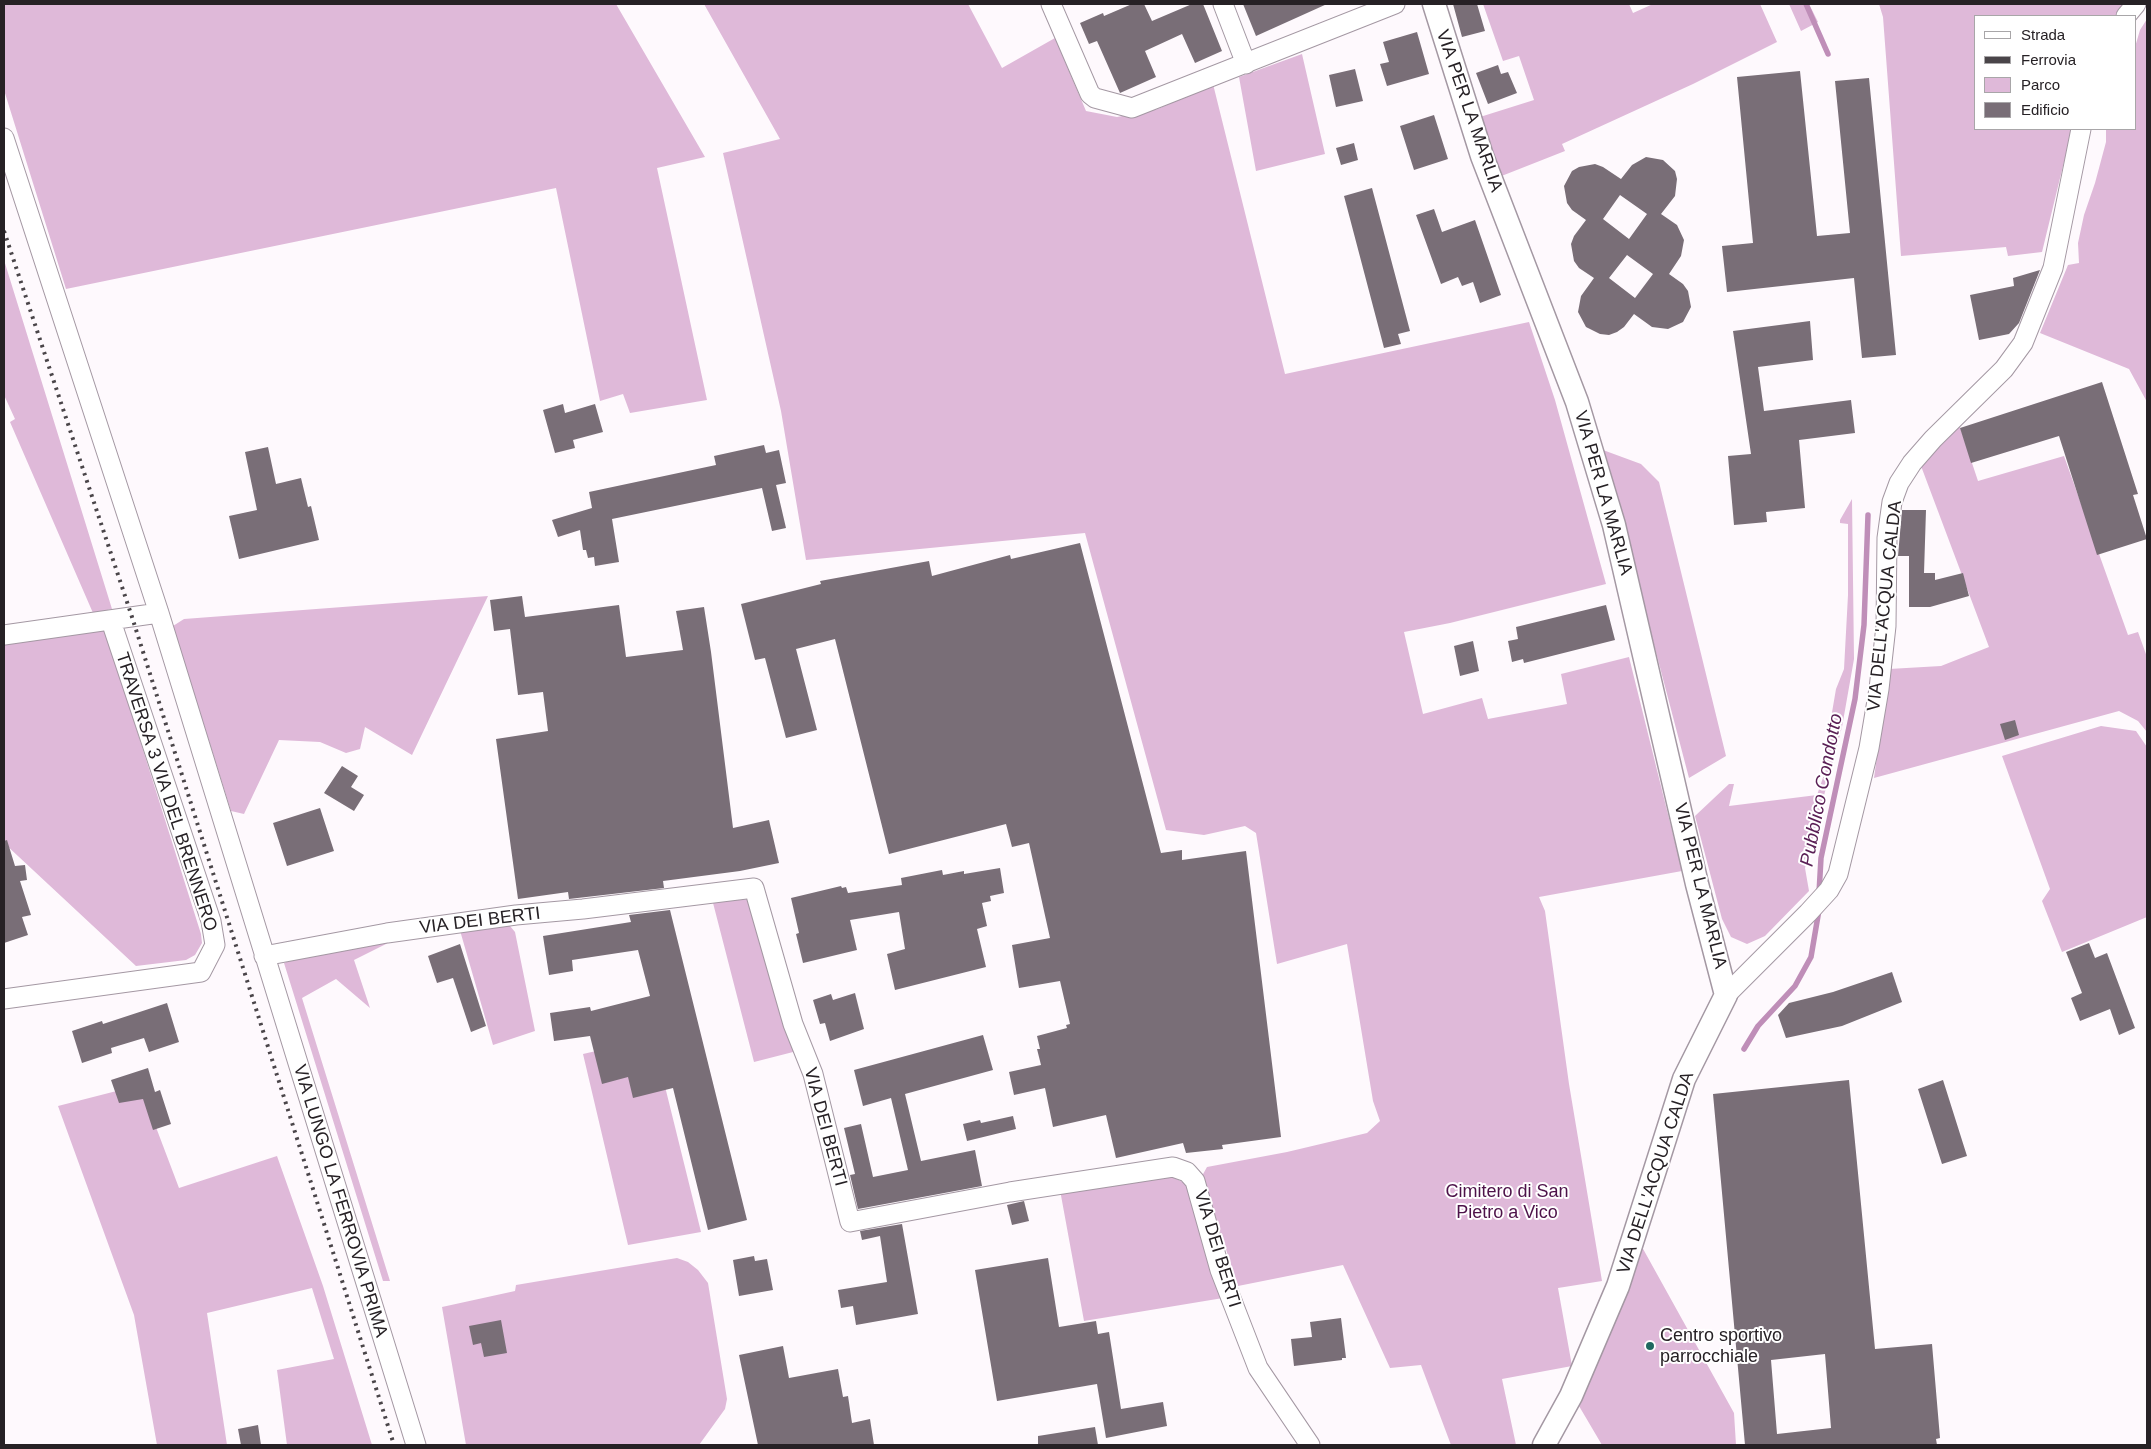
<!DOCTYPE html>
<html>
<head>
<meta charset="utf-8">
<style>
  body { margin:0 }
  #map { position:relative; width:2151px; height:1449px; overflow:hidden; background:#fef9fd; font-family:Arial,sans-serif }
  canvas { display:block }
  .frame { position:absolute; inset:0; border:5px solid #262125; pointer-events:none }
  .legend { position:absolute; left:1974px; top:15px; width:162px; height:115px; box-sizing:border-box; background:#fff; border:1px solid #a8a6a8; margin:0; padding:6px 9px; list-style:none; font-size:15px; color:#262125 }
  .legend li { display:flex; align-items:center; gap:10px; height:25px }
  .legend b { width:25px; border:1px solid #a8a6a8 }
</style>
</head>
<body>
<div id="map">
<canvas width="2151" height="1449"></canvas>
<div class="frame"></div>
<ul class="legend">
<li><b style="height:6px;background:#fff"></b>Strada</li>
<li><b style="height:6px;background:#4a4549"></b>Ferrovia</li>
<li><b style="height:14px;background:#dfb9d9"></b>Parco</li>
<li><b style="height:14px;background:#796e77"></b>Edificio</li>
</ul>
</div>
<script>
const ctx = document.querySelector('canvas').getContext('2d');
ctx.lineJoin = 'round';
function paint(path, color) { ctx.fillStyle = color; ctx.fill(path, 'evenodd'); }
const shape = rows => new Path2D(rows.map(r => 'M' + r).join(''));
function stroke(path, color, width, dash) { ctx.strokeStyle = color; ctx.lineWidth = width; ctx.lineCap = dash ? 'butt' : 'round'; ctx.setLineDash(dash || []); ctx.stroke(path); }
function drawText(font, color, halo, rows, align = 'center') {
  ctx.font = font + ' Arial,sans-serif'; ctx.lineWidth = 4; ctx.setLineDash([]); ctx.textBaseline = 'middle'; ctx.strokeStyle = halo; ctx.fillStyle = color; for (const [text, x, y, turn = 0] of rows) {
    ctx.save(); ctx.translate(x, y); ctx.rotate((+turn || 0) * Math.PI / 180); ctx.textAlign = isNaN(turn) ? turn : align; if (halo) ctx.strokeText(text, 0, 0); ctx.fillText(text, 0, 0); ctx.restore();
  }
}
paint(shape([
  [4,4,616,4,705,157,657,168,707,400,630,413,623,394,600,401,556,188,66,289,4,90],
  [704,4,968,4,1002,68,1055,38,1086,111,1117,117,1158,109,1213,84,1285,374,1529,322,1555,400,1606,584,1450,623,1404,632,1423,714,1482,698,1488,719,1567,704,1561,674,1629,657,1682,871,1539,897,1545,911,1569,1084,1602,1281,1558,1288,1572,1366,1502,1379,1516,1445,1451,1445,1421,1365,1390,1368,1343,1265,1238,1286,1202,1176,1207,1167,1287,1152,1367,1133,1380,1121,1373,1101,1347,944,1277,964,1256,833,1245,826,1204,835,1166,830,1085,533,806,560,781,411,723,153,780,139],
  [1483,4,1629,4,1633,13,1653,4,1760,4,1777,42,1693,84,1562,144,1565,151,1499,177,1480,117,1534,100,1519,56,1503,61],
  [1789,4,1809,4,1818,22,1801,31],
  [1879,4,2124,4,2116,16,1975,16,1975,129,2072,129,2042,252,2008,256,2006,247,1901,256,1883,17],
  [2147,19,2147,402,2129,369,2040,333,2068,265,2079,263,2078,243,2084,215,2095,183,2106,142,2106,129,2135,129,2135,47,2140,30],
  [1302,54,1325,154,1256,171,1239,77],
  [4,260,112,609,93,613,10,422,15,419,4,395],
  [1959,424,1978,481,2064,456,2128,635,2138,632,2147,657,2147,732,2138,721,2119,711,1874,778,1889,669,1941,666,1989,647,1921,466],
  [1603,450,1641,464,1659,482,1726,756,1689,778],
  [1852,499,1854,659,1842,727,1805,868,1809,891,1765,936,1747,944,1731,937,1722,919,1695,816,1729,784,1734,784,1729,806,1817,795,1826,769,1824,759,1836,689,1844,669,1848,595,1848,524,1840,523,1840,520],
  [488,596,412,755,365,727,360,749,346,753,320,742,279,740,244,814,231,811,173,626,184,619],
  [104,626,201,934,202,943,195,955,186,960,136,966,4,843,4,640],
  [2101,726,2136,731,2147,747,2147,917,2062,952,2042,901,2050,889,2002,756],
  [733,896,747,900,756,912,797,1051,754,1062,712,899],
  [502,922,510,926,515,932,535,1031,493,1045,459,927],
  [390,942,354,960,370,1008,336,979,302,998,390,1281,383,1281,284,963,299,956,339,948],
  [653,1038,701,1232,628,1245,583,1054],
  [140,1085,179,1188,277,1156,323,1286,372,1445,287,1445,277,1370,334,1359,312,1288,207,1313,227,1445,157,1445,134,1315,58,1106],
  [1170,1176,1189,1185,1223,1298,1084,1321,1060,1190],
  [1642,1247,1734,1413,1736,1445,1602,1445,1579,1406],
  [677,1258,688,1262,698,1270,708,1283,727,1399,725,1409,699,1445,466,1445,442,1307,515,1291,516,1285]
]), '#dfb9d9');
stroke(shape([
  [1806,4,1828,54],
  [1819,893,1821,858,1855,699,1864,625,1868,515],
  [1744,1049,1758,1026,1795,986,1811,957,1819,910]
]), '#bf8eb8', 5.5);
paint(shape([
  [1132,4,1144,4,1152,21,1192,4,1203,4,1222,51,1195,63,1182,34,1145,51,1156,77,1120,93,1097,41,1089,44,1080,23,1103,13,1104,16],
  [1243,4,1327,4,1256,36],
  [1453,4,1477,4,1485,31,1462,37],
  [1417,32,1429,74,1387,86,1380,64,1389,62,1383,42],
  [1498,65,1501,74,1508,72,1517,93,1488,104,1476,73],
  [1355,69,1363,101,1336,107,1329,75],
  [1800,71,1817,236,1850,233,1835,81,1869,78,1896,355,1862,358,1854,278,1727,292,1722,246,1753,243,1737,77],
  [1434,115,1448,159,1414,170,1400,126],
  [1354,143,1358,160,1341,165,1336,148],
  [1646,157,1663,160,1675,171,1677,179,1675,196,1661,214,1677,225,1684,240,1681,256,1669,274,1683,284,1688,291,1691,307,1683,322,1668,329,1652,327,1634,314,1624,327,1617,332,1609,335,1600,334,1586,327,1578,312,1581,296,1594,278,1579,268,1574,261,1571,244,1574,236,1586,220,1572,210,1567,203,1564,186,1572,171,1579,167,1595,164,1603,167,1621,179,1632,165],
  [1620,195,1647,214,1629,239,1603,219],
  [1627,255,1653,274,1635,298,1609,278],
  [1372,188,1410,331,1398,334,1401,344,1384,348,1344,196],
  [1434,209,1442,232,1475,220,1501,295,1480,303,1473,282,1462,286,1458,277,1441,284,1416,215],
  [2040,270,2019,323,2009,334,1979,340,1970,295,2014,286,2013,278],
  [1810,321,1813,360,1758,367,1764,411,1851,400,1855,433,1799,440,1805,508,1766,512,1767,522,1734,525,1728,456,1751,454,1733,331],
  [2102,382,2138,494,2133,495,2147,539,2097,555,2059,436,1971,463,1960,428],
  [563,404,565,413,595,404,603,432,573,440,575,448,555,453,543,410],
  [764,445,766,453,779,450,786,483,776,485,786,528,772,531,762,488,612,519,619,562,595,566,594,557,588,558,586,550,583,550,580,530,558,537,552,520,592,508,589,492,716,465,714,456],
  [268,447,276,484,301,478,308,507,311,506,319,540,239,559,229,516,257,510,245,452],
  [1902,510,1926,510,1924,573,1935,573,1935,580,1963,573,1969,596,1930,607,1909,607,1909,556,1898,556],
  [1080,543,1161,853,1182,850,1182,860,1246,851,1281,1137,1222,1145,1223,1149,1186,1153,1183,1143,1116,1158,1106,1115,1053,1127,1045,1088,1014,1095,1009,1072,1041,1065,1037,1049,1040,1049,1037,1036,1067,1028,1066,1025,1070,1024,1060,981,1019,988,1012,945,1050,938,1029,843,1012,847,1006,824,889,854,835,639,796,649,817,730,786,738,765,658,755,660,741,604,821,584,820,581,929,561,932,576,1010,555,1011,559],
  [522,596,525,617,619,605,626,657,683,650,676,611,704,607,711,652,733,828,769,820,779,863,740,871,663,881,664,888,569,899,568,892,518,899,496,739,548,731,543,692,518,695,510,629,494,631,490,600],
  [1606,605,1615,640,1524,663,1523,659,1512,662,1508,641,1518,639,1516,627],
  [1473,641,1479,671,1460,676,1454,646],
  [2015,720,2019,735,2005,740,2000,724],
  [342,766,358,776,351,787,364,795,354,811,324,793],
  [320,808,334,851,287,866,273,823],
  [7,840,15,866,25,865,27,880,20,881,31,915,22,917,28,935,4,943,4,841],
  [1000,868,1004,893,990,896,991,901,982,903,987,926,977,929,986,967,895,990,887,954,905,949,899,912,850,920,857,950,803,963,796,934,799,933,791,898,841,886,842,888,846,887,848,893,902,885,901,878,942,870,943,875,964,871,964,874],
  [670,910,747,1220,708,1230,673,1088,633,1098,628,1077,602,1084,590,1036,554,1041,550,1013,590,1007,591,1011,650,996,638,950,572,960,573,971,549,975,543,936,631,922,629,915],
  [2089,943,2095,958,2107,953,2135,1028,2119,1035,2110,1009,2080,1021,2071,998,2082,993,2066,952],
  [460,944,486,1026,471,1032,453,978,437,983,428,956],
  [1892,972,1902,1002,1842,1026,1786,1038,1778,1015,1789,1003,1833,992],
  [855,993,864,1029,830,1041,825,1023,820,1024,813,1000,831,994,833,1000],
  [167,1003,179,1042,149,1052,144,1038,111,1048,112,1053,82,1063,72,1031,102,1021,103,1024],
  [983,1035,993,1070,905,1094,921,1161,975,1150,982,1186,858,1209,850,1175,855,1174,844,1128,861,1124,873,1177,908,1170,891,1098,863,1106,854,1070],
  [148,1068,155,1092,160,1090,171,1124,153,1130,143,1099,119,1103,111,1080],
  [1849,1080,1875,1349,1932,1344,1940,1438,1936,1439,1937,1445,1745,1445,1713,1094],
  [1825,1354,1831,1428,1777,1434,1771,1360],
  [1943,1080,1967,1156,1942,1164,1918,1089],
  [1013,1116,1016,1129,967,1141,963,1124,980,1120,981,1123],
  [1024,1201,1029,1221,1012,1225,1007,1205],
  [902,1224,918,1314,856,1325,853,1306,841,1308,838,1290,887,1282,880,1236,862,1240,860,1231],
  [754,1256,755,1261,767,1259,773,1290,739,1296,733,1260],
  [1048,1258,1059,1327,1096,1321,1098,1334,1109,1332,1121,1409,1163,1402,1167,1426,1106,1438,1097,1384,997,1401,975,1270],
  [1341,1318,1346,1358,1342,1358,1342,1360,1294,1366,1291,1339,1312,1337,1310,1322],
  [501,1320,507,1353,484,1357,481,1343,473,1345,469,1326],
  [783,1346,789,1378,838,1369,843,1397,848,1396,852,1423,870,1419,874,1445,758,1445,739,1355],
  [258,1425,261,1445,241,1445,238,1429],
  [1095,1427,1098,1445,1038,1445,1038,1436]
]), '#796e77');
const minor = shape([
  [1051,4,1090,94,1095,98,1132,108,1395,4],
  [1223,4,1246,64],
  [2126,16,2136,4],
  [4,138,159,613,416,1445],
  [4,635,159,613],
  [264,956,387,933,516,915,583,909,754,888,793,1024,813,1074,850,1222,1010,1192,1173,1167,1187,1172,1195,1181,1220,1270,1258,1368,1310,1445],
  [1726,995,1808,913,1829,890,1838,874,1869,748,1879,689,1886,626,1887,538,1892,502,1899,483,1912,463,1933,439,2004,369,2023,343,2053,268,2081,129],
  [4,999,201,972,215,945,211,921,111,621]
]);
const tertiary = shape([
  [1434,4,1482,156,1577,402,1614,525,1697,884,1726,995,1684,1079,1618,1286,1571,1396,1544,1445]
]);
stroke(minor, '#a498a3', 21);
stroke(tertiary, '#a498a3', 25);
stroke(minor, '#fff', 19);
stroke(tertiary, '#fff', 22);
stroke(shape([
  [4,231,132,617,394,1445]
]), '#4a4549', 4, [2.5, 5]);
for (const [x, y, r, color] of [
  [1650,1346,5,"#1f6860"]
]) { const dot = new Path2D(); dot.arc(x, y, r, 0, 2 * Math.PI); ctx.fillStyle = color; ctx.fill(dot); stroke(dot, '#fff', 2); }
drawText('18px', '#262125', '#fff', [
  ["VIA PER LA MARLIA",1469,111,71],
  ["VIA PER LA MARLIA",1603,493,74],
  ["VIA DELL'ACQUA CALDA",1885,606,-84],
  ["TRAVERSA 3 VIA DEL BRENNERO",166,792,72],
  ["VIA PER LA MARLIA",1700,886,76],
  ["VIA DEI BERTI",480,921,-7],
  ["VIA DEI BERTI",825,1127,75],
  ["VIA DELL'ACQUA CALDA",1656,1173,-72],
  ["VIA LUNGO LA FERROVIA PRIMA",340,1201,73],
  ["VIA DEI BERTI",1217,1249,73]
]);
drawText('18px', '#4d1249', '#fff', [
  ["Cimitero di San",1507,1192],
  ["Pietro a Vico",1507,1213]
]);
drawText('18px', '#262125', '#fff', [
  ["Centro sportivo",1660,1336],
  ["parrocchiale",1660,1357]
], 'left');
drawText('italic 19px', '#5a1f55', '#fff', [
  ["Pubblico Condotto",1822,790,-79]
]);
</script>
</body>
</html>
